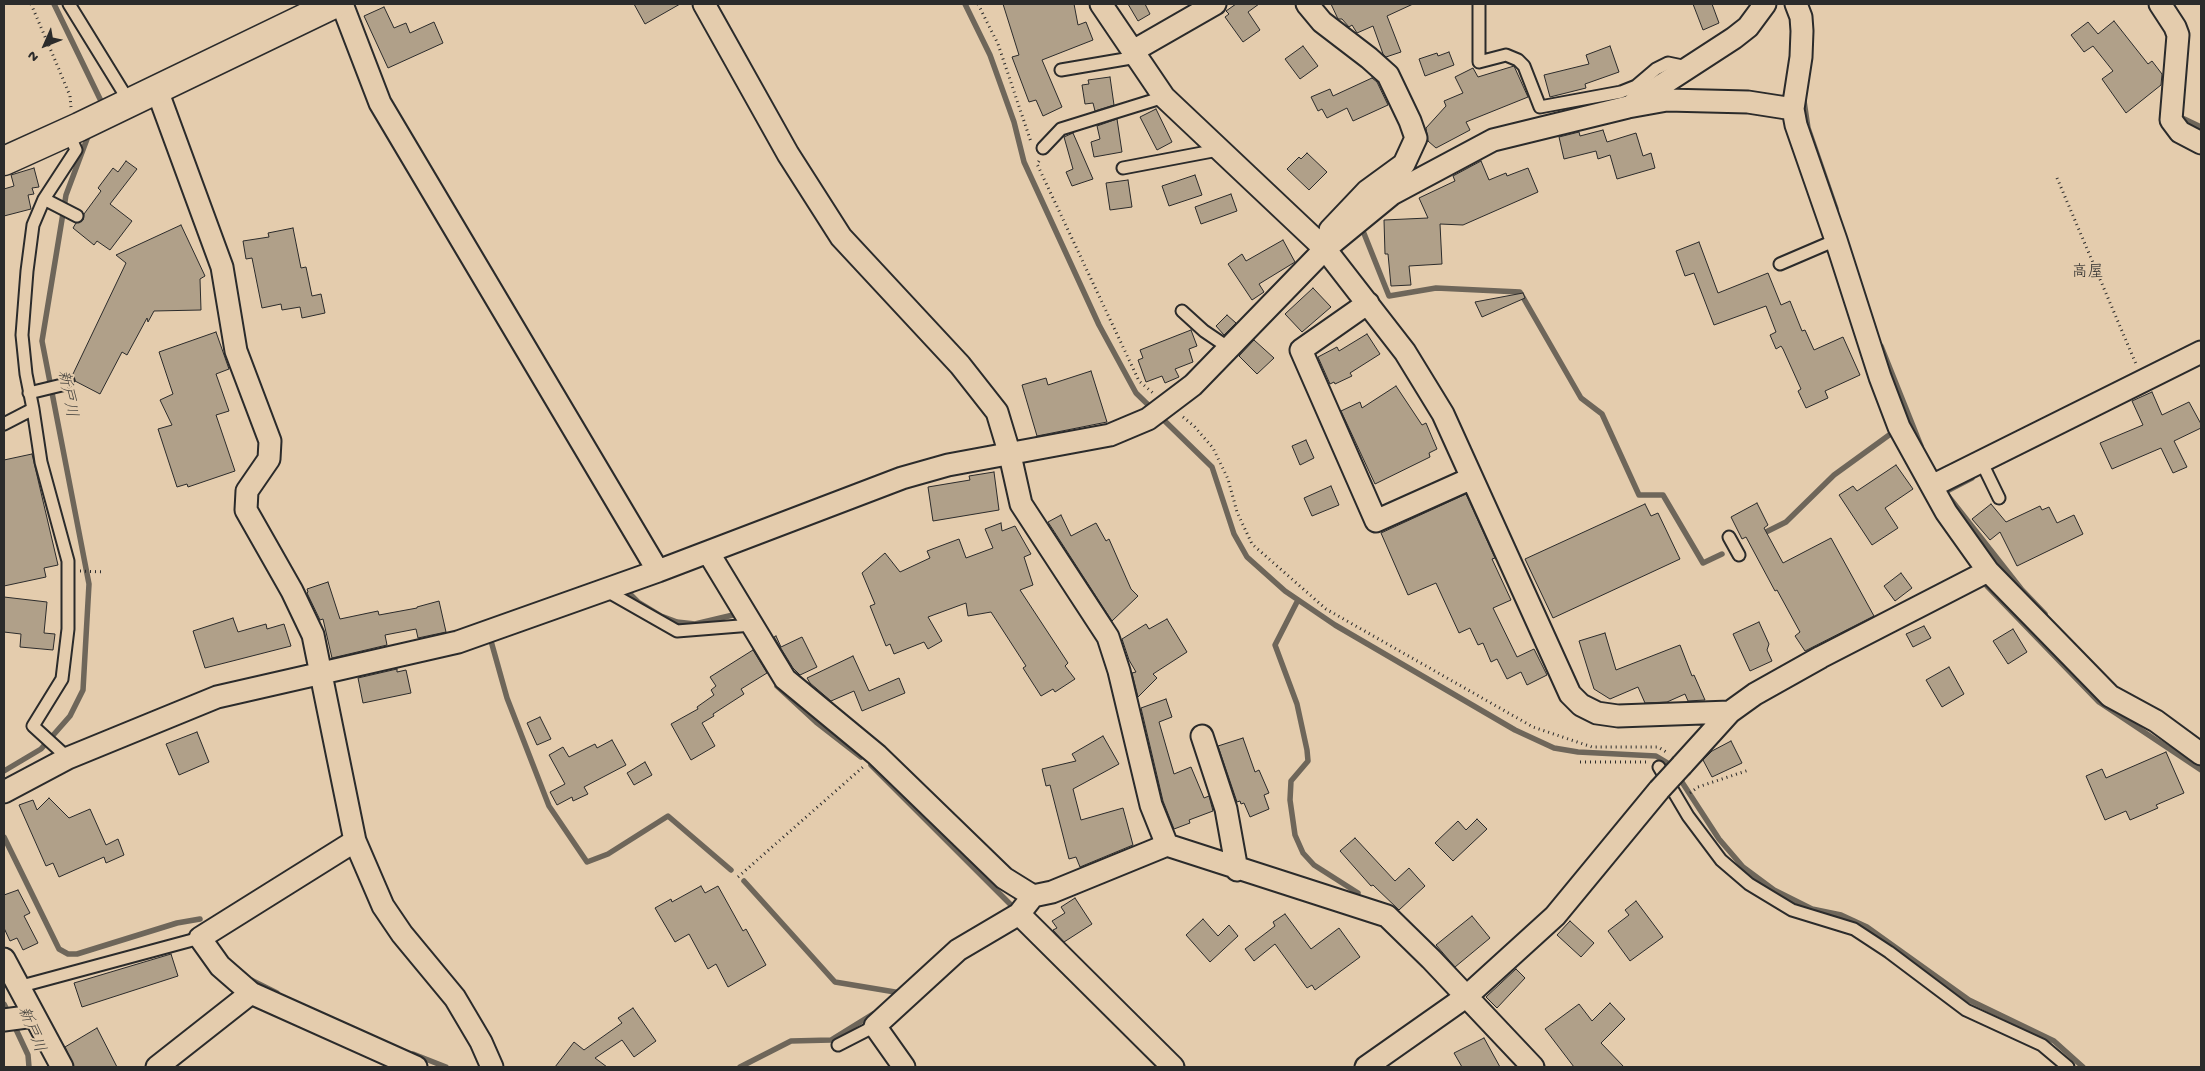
<!DOCTYPE html>
<html>
<head>
<meta charset="utf-8">
<style>
  body { margin:0 }
  #map { position:relative; width:2205px; height:1071px; overflow:hidden; background:#e4ccad; font-family:"Gochi Hand",sans-serif }
  canvas { display:block }
  .frame { position:absolute; inset:0; border:5px solid #2b2b2b; pointer-events:none }
  .north { position:absolute; left:20px; top:20px; width:50px; height:50px; -webkit-text-stroke:4px #e4ccad; paint-order:stroke; rotate:226deg; font-size:14px; font-weight:700; line-height:20px; text-align:center; color:#2b2b2b }
  .north::after { content:''; display:block; margin:auto; width:18px; height:22px; background:#2b2b2b; clip-path:polygon(50% 0,100% 100%,50% 72%,0 100%) }
</style>
</head>
<body>
<div id="map">
<canvas width="2205" height="1071"></canvas>
<div class="frame"></div>
<div class="north">N</div>
</div>
<script>
const ctx = document.querySelector('canvas').getContext('2d');
ctx.lineJoin = 'round';
const shape = rows => new Path2D(rows.map(r => 'M' + r).join(''));
function stroke(path, color, width, dash) { ctx.strokeStyle = color; ctx.lineWidth = width; ctx.lineCap = dash ? 'butt' : 'round'; ctx.setLineDash(dash || []); ctx.stroke(path); }
function paint(path, color) { ctx.fillStyle = color; ctx.fill(path, 'evenodd'); }
function drawText(font, color, halo, rows, align = 'center') {
  ctx.font = font + ' "Gochi Hand","Klee One",sans-serif'; ctx.lineWidth = 4; ctx.setLineDash([]); ctx.textBaseline = 'middle'; ctx.strokeStyle = halo; ctx.fillStyle = color; for (const [text, x, y, turn = 0] of rows) {
    ctx.save(); ctx.translate(x, y); ctx.rotate((+turn || 0) * Math.PI / 180); ctx.textAlign = isNaN(turn) ? turn : align; if (halo) ctx.strokeText(text, 0, 0); ctx.fillText(text, 0, 0); ctx.restore();
  }
}
stroke(shape([
  [54,4,101,101,99,106],
  [965,4,990,55,1014,122,1024,162,1099,325,1136,393,1212,467,1234,534,1247,557,1285,591,1335,625,1515,730,1554,748,1578,752,1656,756,1671,765,1673,768],
  [1804,101,1808,128,1836,209],
  [2180,117,2201,127],
  [1361,226,1389,296,1436,288,1520,292,1581,398,1602,414,1639,495,1663,495,1703,563,1722,554],
  [1881,346,1921,446],
  [1972,478,1945,492,2022,590,2045,614],
  [1760,535,1786,522,1834,475,1896,430],
  [1987,586,2099,702,2201,770],
  [629,593,638,602,661,616,677,622,695,624,733,615],
  [1298,600,1275,645,1297,704,1307,750,1308,761,1291,781,1290,800,1295,835,1303,853,1314,865,1358,893],
  [491,641,507,698,549,806,587,862,608,854,668,816,731,870],
  [777,686,816,722,861,757],
  [871,765,1011,905],
  [4,771,41,749,70,716,83,690,89,584,42,341,66,195,90,131],
  [1678,776,1719,839,1743,867,1774,890,1812,909,1841,915,1867,927,1969,1000,2054,1041,2083,1067],
  [4,837,59,949,68,954,77,954,177,923,200,919],
  [744,881,835,982,901,993],
  [247,978,277,993],
  [4,1004,9,1014],
  [13,1023,28,1055,29,1067],
  [413,1054,446,1067],
  [740,1067,791,1041,831,1040,873,1014]
]), '#6e665a', 5.5);
const building = shape([
  [634,4,680,4,645,24,634,4],
  [1003,4,1074,4,1078,25,1086,22,1093,40,1042,60,1062,107,1043,116,1036,100,1029,102,1012,57,1019,55,1003,4],
  [1128,4,1145,4,1150,14,1138,21,1128,4],
  [1236,4,1259,4,1248,12,1260,30,1243,42,1225,17,1229,14,1226,11,1236,4],
  [1331,4,1413,4,1387,16,1401,52,1386,57,1383,54,1373,26,1357,33,1352,25,1349,27,1342,19,1338,19,1331,4],
  [1693,4,1712,4,1719,23,1703,30,1693,4],
  [384,7,394,28,406,23,410,33,434,22,443,43,388,68,364,16,384,7],
  [2114,21,2148,64,2152,61,2162,74,2161,85,2126,113,2102,79,2113,71,2093,46,2084,52,2071,35,2088,22,2098,34,2114,21],
  [1303,46,1318,66,1300,79,1285,59,1303,46],
  [1610,46,1619,72,1585,84,1586,88,1550,97,1544,75,1589,64,1586,55,1610,46],
  [1449,52,1454,65,1425,76,1419,59,1437,53,1438,56,1449,52],
  [1514,66,1528,97,1466,122,1470,130,1436,148,1428,141,1426,128,1446,106,1444,101,1463,93,1455,77,1473,68,1478,77,1514,66],
  [1110,77,1114,105,1095,111,1093,103,1085,104,1082,85,1089,84,1088,80,1110,77],
  [1372,78,1377,82,1388,105,1353,121,1347,108,1327,118,1322,109,1318,111,1311,97,1330,89,1333,96,1372,78],
  [1156,109,1172,142,1157,150,1140,117,1156,109],
  [1117,119,1122,152,1094,157,1091,142,1100,139,1097,126,1117,119],
  [1603,130,1607,142,1636,133,1643,156,1651,153,1655,168,1617,179,1610,155,1598,159,1596,151,1564,159,1559,137,1579,132,1580,136,1603,130],
  [1073,133,1093,179,1072,186,1066,172,1073,169,1064,137,1073,133],
  [1307,153,1327,172,1309,190,1287,169,1299,157,1301,159,1307,153],
  [126,161,137,169,110,204,132,221,110,250,97,241,94,245,73,228,76,223,83,220,84,214,101,191,98,188,113,168,118,172,126,161],
  [1481,161,1489,180,1506,173,1507,176,1528,168,1538,192,1463,225,1440,224,1442,264,1409,266,1411,285,1391,286,1388,254,1385,254,1384,220,1428,218,1419,198,1455,181,1453,176,1481,161],
  [34,168,39,187,32,188,34,194,28,195,31,209,4,216,4,189,14,186,11,175,34,168],
  [1195,175,1202,195,1169,206,1162,186,1195,175],
  [1128,180,1132,207,1110,210,1106,183,1128,180],
  [1231,194,1237,211,1201,224,1195,207,1231,194],
  [181,225,205,276,200,279,201,310,154,311,148,322,147,318,127,355,122,352,100,394,75,381,73,374,126,263,116,255,181,225],
  [293,228,301,268,306,267,312,296,321,294,325,313,302,318,300,307,282,310,281,304,262,308,252,258,246,259,243,241,269,237,268,233,293,228],
  [1283,240,1295,262,1259,284,1264,292,1252,300,1228,264,1242,254,1246,261,1283,240],
  [1699,242,1718,293,1768,273,1781,305,1790,301,1802,331,1805,330,1814,350,1843,337,1860,375,1825,391,1828,398,1806,408,1798,391,1801,389,1783,349,1781,346,1776,349,1770,335,1776,332,1766,306,1714,325,1694,273,1685,276,1676,251,1699,242],
  [1313,288,1331,307,1302,332,1285,314,1313,288],
  [1523,293,1525,298,1482,317,1475,302,1523,293],
  [1227,315,1236,323,1224,335,1216,326,1227,315],
  [1191,330,1197,346,1189,349,1193,362,1175,369,1179,377,1165,383,1162,376,1146,382,1138,360,1143,358,1140,350,1191,330],
  [216,332,229,369,216,374,229,411,216,415,235,471,188,487,187,484,177,487,158,429,172,425,160,400,173,394,159,352,216,332],
  [1367,334,1380,354,1350,373,1352,376,1335,384,1334,382,1330,384,1318,357,1337,347,1339,351,1367,334],
  [1254,340,1274,358,1257,374,1239,356,1254,340],
  [1091,371,1107,422,1037,436,1022,385,1046,378,1048,385,1091,371],
  [1396,386,1422,425,1426,423,1437,449,1429,453,1430,457,1375,484,1341,411,1360,402,1362,408,1396,386],
  [2152,392,2162,415,2189,402,2201,424,2201,428,2174,441,2187,467,2173,473,2161,448,2112,469,2100,443,2143,425,2132,401,2152,392],
  [1306,440,1314,458,1300,465,1292,446,1306,440],
  [32,454,58,565,44,568,46,577,4,586,4,460,32,454],
  [1896,465,1913,489,1885,508,1898,528,1872,545,1839,495,1853,486,1857,491,1896,465],
  [994,472,999,510,933,521,928,487,970,480,969,476,994,472],
  [1331,486,1339,505,1312,516,1304,498,1331,486],
  [1466,494,1495,558,1492,559,1511,600,1493,608,1517,657,1534,649,1547,675,1527,685,1521,672,1507,679,1497,659,1491,662,1483,643,1478,645,1470,628,1459,633,1436,583,1408,595,1381,533,1466,494],
  [1757,503,1768,525,1764,528,1783,563,1831,538,1874,616,1805,651,1795,636,1800,632,1777,590,1775,591,1746,537,1742,539,1731,517,1757,503],
  [1645,504,1651,516,1658,513,1680,559,1553,618,1525,559,1645,504],
  [1991,504,2006,522,2040,506,2042,510,2049,507,2057,523,2074,515,2083,534,2017,566,2000,532,1990,540,1972,519,1991,504],
  [1061,515,1071,536,1096,523,1106,541,1109,539,1131,589,1138,596,1112,621,1048,522,1061,515],
  [1001,523,1002,531,1015,526,1031,554,1024,557,1033,585,1020,590,1068,663,1065,666,1075,679,1055,692,1053,689,1041,696,1023,668,1026,666,991,612,968,616,966,603,928,617,942,641,928,649,924,642,894,654,890,644,886,646,870,606,875,604,862,573,885,553,900,572,930,558,927,551,959,539,966,558,993,548,985,529,1001,523],
  [1901,573,1912,588,1895,601,1884,586,1901,573],
  [328,582,340,619,378,611,379,615,417,608,417,607,439,601,446,632,418,638,416,629,385,635,387,645,332,658,323,619,320,620,307,593,308,592,307,589,328,582],
  [4,597,47,602,44,633,55,634,53,650,20,647,21,634,4,632,4,597],
  [233,618,238,632,266,624,267,629,284,624,291,646,205,668,193,631,233,618],
  [1167,619,1187,652,1153,674,1157,678,1138,697,1132,673,1136,672,1129,660,1122,639,1146,624,1149,629,1167,619],
  [1759,622,1769,644,1767,650,1772,661,1750,671,1733,634,1759,622],
  [1924,626,1931,638,1913,647,1906,634,1924,626],
  [2013,629,2027,652,2008,664,1993,641,2013,629],
  [1605,633,1616,670,1680,645,1692,676,1694,675,1705,700,1688,701,1685,694,1667,702,1645,703,1638,687,1610,699,1594,689,1579,641,1605,633],
  [776,636,781,647,802,637,817,667,800,675,793,668,774,637,776,636],
  [753,650,767,673,741,689,744,694,713,714,714,716,702,723,715,746,691,760,671,724,698,709,697,707,714,695,711,690,716,686,710,677,753,650],
  [853,656,869,691,899,678,905,693,862,711,854,691,831,701,810,683,807,678,853,656],
  [1949,667,1964,694,1942,707,1926,680,1949,667],
  [397,669,397,672,406,670,411,693,363,703,358,678,397,669],
  [1166,699,1172,717,1159,722,1174,774,1191,767,1204,798,1209,796,1213,811,1189,820,1190,823,1174,829,1163,801,1141,708,1166,699],
  [540,717,551,739,537,745,527,723,540,717],
  [197,732,209,762,179,775,166,744,197,732],
  [1103,736,1119,764,1073,789,1081,820,1123,808,1133,845,1080,867,1076,857,1069,859,1050,785,1046,786,1042,769,1076,761,1072,754,1103,736],
  [1243,738,1255,772,1259,770,1269,793,1264,795,1269,809,1250,817,1244,803,1241,804,1240,801,1237,802,1218,746,1243,738],
  [612,740,626,765,584,787,588,794,573,801,572,797,557,805,550,792,565,784,549,755,563,747,569,757,595,744,597,748,612,740],
  [1731,741,1742,763,1712,777,1703,760,1712,751,1731,741],
  [2166,752,2184,793,2156,805,2158,808,2130,820,2126,811,2105,820,2086,776,2102,769,2106,778,2166,752],
  [645,762,652,775,634,785,627,773,645,762],
  [49,798,69,818,90,809,106,845,118,839,124,855,106,863,104,857,59,877,53,863,46,866,19,805,33,800,37,810,49,798],
  [1477,819,1487,829,1453,861,1435,843,1458,821,1466,830,1477,819],
  [1355,838,1395,881,1409,868,1425,886,1399,910,1373,885,1371,886,1340,851,1355,838],
  [701,886,705,893,718,886,743,931,746,929,766,965,728,987,716,964,708,969,689,934,675,942,655,908,671,899,672,902,701,886],
  [18,890,30,913,24,916,38,943,23,950,17,938,10,941,4,928,4,895,18,890],
  [1075,898,1092,924,1064,942,1053,930,1057,928,1052,921,1065,913,1061,907,1075,898],
  [1636,901,1663,937,1630,961,1608,931,1629,915,1625,910,1636,901],
  [1285,914,1311,949,1339,928,1360,957,1315,990,1312,985,1307,988,1275,944,1254,961,1245,949,1275,926,1273,922,1285,914],
  [1472,916,1490,938,1455,967,1436,945,1472,916],
  [1203,919,1218,936,1229,925,1238,936,1210,962,1186,935,1203,919],
  [1570,921,1594,943,1581,957,1557,935,1570,921],
  [171,954,178,976,82,1007,74,983,171,954],
  [1516,969,1525,978,1497,1008,1486,997,1516,969],
  [1610,1003,1625,1019,1601,1043,1624,1067,1574,1067,1545,1029,1579,1004,1592,1021,1610,1003],
  [633,1008,656,1041,634,1057,622,1040,595,1058,607,1067,555,1067,574,1042,584,1050,622,1023,618,1018,633,1008],
  [97,1028,117,1067,74,1067,65,1047,97,1028],
  [1484,1038,1500,1067,1462,1067,1454,1053,1484,1038]
]);
paint(building, '#b0a089');
stroke(building, '#2b2b2b', 1);
const lane = shape([
  [69,4,130,103],
  [1479,4,1479,62,1506,55,1518,60,1524,66,1540,107,1621,92,1636,86,1656,69,1668,63,1687,67],
  [1061,70,1137,57],
  [1043,148,1061,129,1164,97],
  [1123,168,1218,150],
  [44,199,77,216],
  [1780,264,1836,240],
  [1182,311,1204,331,1229,348],
  [29,393,62,385,68,380],
  [33,409,26,374,22,335,27,271,33,225,44,199,76,150,68,132],
  [4,424,33,409,41,462,68,561,68,629,62,679,33,726,68,758],
  [1981,461,1999,498],
  [1729,537,1739,555],
  [605,590,677,631,752,625],
  [1659,767,1688,816,1721,860,1749,884,1792,910,1854,929,1889,952,1966,1010,2042,1045,2068,1067],
  [18,987,200,938],
  [838,1045,875,1026]
]);
const street = shape([
  [342,4,380,103,658,571],
  [704,4,788,154,841,237,960,365,997,412,1010,455,1021,504,1108,637,1119,671,1151,805,1167,845],
  [1101,4,1164,97,1325,249,1405,352,1443,414,1570,694,1581,705,1597,713,1618,716,1730,712],
  [1307,4,1322,22,1369,58,1388,75,1410,121,1416,138,1404,164,1367,191,1330,230],
  [1796,4,1801,17,1802,31,1801,57,1793,109,1796,125,1836,240,1880,377,1899,427,1946,512,1988,571,2110,696,2156,721,2201,754],
  [2160,4,2175,27,2178,35,2171,120,2180,132,2201,143],
  [1133,51,1215,4],
  [157,90,222,267,236,351,270,441,269,459,247,491,246,510,292,591,313,635,355,841,383,906,402,934,455,998,481,1042,492,1067],
  [1634,103,1734,38,1748,27,1765,4],
  [1368,303,1301,350,1376,521,1472,478],
  [1932,486,2201,352],
  [708,552,785,679,877,755,1004,878,1033,896],
  [1202,736,1226,809,1237,870],
  [1682,765,1730,712,1755,694,1821,657,1988,571],
  [4,792,68,758,217,697,458,642,658,571,902,478,948,465,1110,435,1148,419,1193,385,1325,249,1392,194,1493,140,1628,107,1667,100,1748,102,1793,109],
  [355,841,200,938,220,966,251,993,416,1067],
  [1019,914,1173,1067],
  [4,959,62,1067],
  [4,1020,34,1016],
  [157,1067,251,993],
  [904,1067,875,1026,958,950,1019,914,1033,896,1052,892,1167,845,1387,916,1431,959,1533,1067],
  [1366,1067,1467,996,1555,916,1659,790]
]);
const secondary = shape([
  [4,161,79,127,334,4]
]);
stroke(lane, '#2b2b2b', 15);
stroke(street, '#2b2b2b', 25);
stroke(secondary, '#2b2b2b', 31);
stroke(shape([
  [31,4,58,67,70,96,71,107],
  [978,4,998,44,1031,142],
  [1039,161,1037,164,1139,381,1153,393],
  [2057,178,2136,364],
  [1183,417,1194,426,1213,448,1228,479,1237,512,1252,544,1326,609,1533,727,1592,747,1658,747,1668,753],
  [80,571,105,572],
  [1580,762,1646,762],
  [1690,793,1698,787,1749,770],
  [738,877,863,767]
]), '#2b2b2b', 3, [1, 4]);
stroke(lane, '#e4ccad', 11);
stroke(street, '#e4ccad', 21);
stroke(secondary, '#e4ccad', 28);
const streetBridge = shape([
  [1659,790,1682,765]
]);
stroke(streetBridge, '#2b2b2b', 25, []);
stroke(streetBridge, '#e4ccad', 21);
drawText('16px', '#2b2b2b', '#e4ccad', [
  ["高屋",2088,274]
]);
drawText('italic 16px', '#413f3b', '#e4ccad', [
  ["新戸川",66,394,79],
  ["新戸川",30,1030,68]
]);
</script>
</body>
</html>
